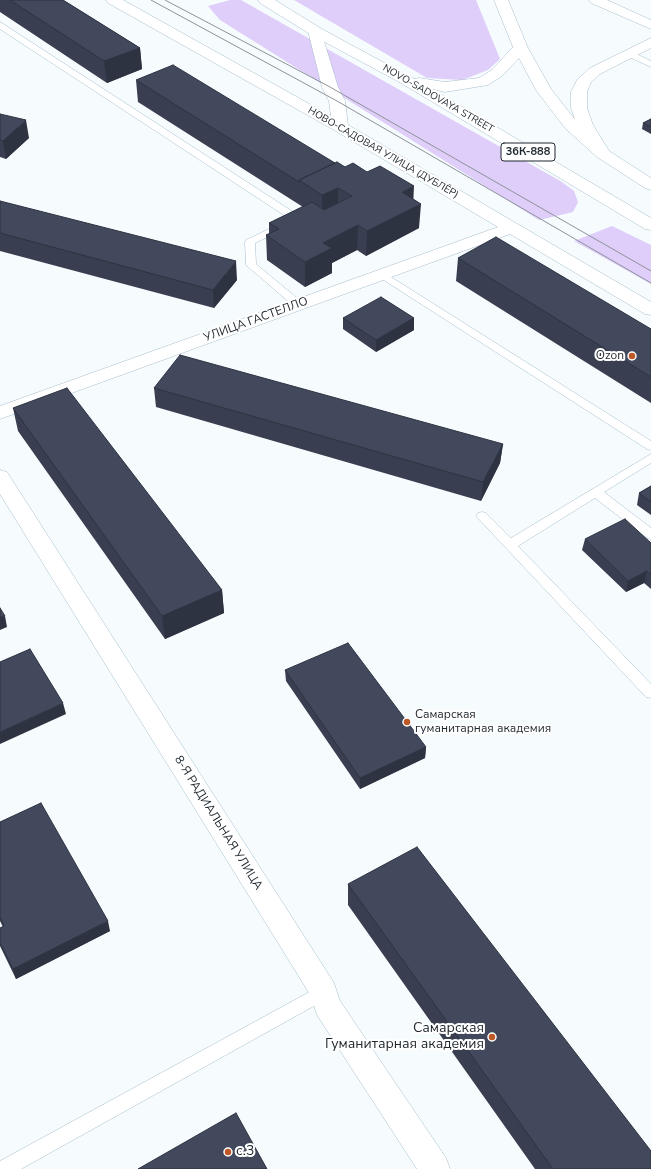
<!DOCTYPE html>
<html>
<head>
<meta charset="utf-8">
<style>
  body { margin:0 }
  canvas { display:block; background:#f6fbfe }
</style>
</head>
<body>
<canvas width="651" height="1169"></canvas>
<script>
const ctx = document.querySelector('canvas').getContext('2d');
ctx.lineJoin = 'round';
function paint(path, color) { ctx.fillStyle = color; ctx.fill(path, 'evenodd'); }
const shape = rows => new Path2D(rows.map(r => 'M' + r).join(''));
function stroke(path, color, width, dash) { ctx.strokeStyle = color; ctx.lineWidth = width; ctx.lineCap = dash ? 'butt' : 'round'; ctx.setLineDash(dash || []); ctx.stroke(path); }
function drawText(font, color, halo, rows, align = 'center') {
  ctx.font = font + ' "Nunito Sans",sans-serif'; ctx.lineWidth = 4; ctx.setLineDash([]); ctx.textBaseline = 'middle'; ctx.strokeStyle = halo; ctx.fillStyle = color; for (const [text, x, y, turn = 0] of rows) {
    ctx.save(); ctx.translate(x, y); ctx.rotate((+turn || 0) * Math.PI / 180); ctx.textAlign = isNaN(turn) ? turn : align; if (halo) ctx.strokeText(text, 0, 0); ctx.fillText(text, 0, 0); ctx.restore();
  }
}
paint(shape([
  [230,0,241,0,562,182,574,191,578,202,573,212,539,220,220,20,208,6],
  [294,0,476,0,500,59,488,70,462,80,427,78],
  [612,226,651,245,651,284,574,241]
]), '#dfcdfa');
const lane = shape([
  [0,22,301,217,302,219,301,221,255,243,256,264,303,303,304,305,303,307,295,307,246,265,245,242,246,240,290,219,0,29,0,22],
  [628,50,651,61,651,67,625,55,624,53,628,50],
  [383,272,651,441,651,450,647,449,379,277,378,275,383,272],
  [651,454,651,463,604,492,651,528,651,539,647,538,595,498,518,546,651,684,651,698,646,697,476,516,478,513,482,512,486,513,511,538,651,454],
  [324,984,330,987,332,992,330,997,21,1169,0,1169,0,1161,324,984]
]);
const street = shape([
  [0,470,7,472,334,983,340,1001,446,1158,450,1169,417,1169,317,1015,311,996,0,494,0,470]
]);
const secondary = shape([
  [106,0,123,0,331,116,329,101,322,87,308,31,310,28,315,27,320,28,338,87,345,101,348,125,651,302,651,315,645,314,510,234,0,419,0,406,498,227,334,130,108,3,106,0],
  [589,0,607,0,651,20,651,29,591,3,589,0],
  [651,38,651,48,600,74,591,82,587,92,587,108,593,125,611,154,609,157,603,159,597,157,577,125,571,108,571,92,577,80,590,68,651,38]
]);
const primary = shape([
  [258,0,275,0,320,28,414,79,419,78,445,82,479,78,492,70,513,47,494,0,508,0,528,48,551,89,577,122,609,151,651,178,651,190,645,188,597,157,565,128,536,90,519,58,502,76,488,85,445,92,432,89,651,218,651,230,645,229,401,83,310,34,260,3,258,0]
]);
stroke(lane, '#a6bece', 1);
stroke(street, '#a6bece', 1);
stroke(secondary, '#a6bece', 1);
stroke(primary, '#a6bece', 1);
paint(lane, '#fff');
paint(street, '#fff');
paint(secondary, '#fff');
paint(primary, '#fff');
stroke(shape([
  [151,0,337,101,651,283],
  [165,0,330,87,651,271]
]), '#8c9398', 1);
paint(shape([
  [0,0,63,0,140,48,142,69,107,83,0,12],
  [136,80,345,167,414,200,419,228,366,256,357,250,332,263,332,273,305,287,267,260,266,235,269,234,269,223,303,207,138,102],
  [0,114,29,138,6,159,0,157],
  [651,119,651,134,642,129,643,123],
  [0,201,237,280,214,308,0,251],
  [458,258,651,329,651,403,456,281],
  [343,318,414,318,414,330,376,352,343,329],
  [154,388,503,444,500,463,481,501,156,407],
  [13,408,222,590,224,613,165,639,18,431],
  [651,486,651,515,637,505,639,493],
  [585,539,651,543,651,589,644,583,626,592,582,550],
  [285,670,426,747,425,758,360,789,286,681],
  [0,822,110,931,16,979,0,946,0,928,3,927,0,921],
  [348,884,651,1169,535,1169,348,905]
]), '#393f50');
paint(shape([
  [140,48,142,69,107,83,104,61],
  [26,120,29,138,6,159,3,141],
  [414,186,413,207,421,204,419,228,366,256,367,231,402,192],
  [338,188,338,212,323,220,322,195],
  [358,225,357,250,332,263,332,273,305,287,305,262,323,243],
  [236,261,237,280,214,308,213,290],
  [414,318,414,330,376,352,376,340],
  [503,444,500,463,481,501,483,482],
  [647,571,644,583,626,592,628,581],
  [222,590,224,613,165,639,162,616],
  [5,616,7,627,0,630,0,617],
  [63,703,66,714,0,744,0,732],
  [426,747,425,758,360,789,360,778],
  [108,921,110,931,16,979,13,969]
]), '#2e3341');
const building = shape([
  [10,0,63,0,140,48,104,61,10,0],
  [173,65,335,163,299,180,299,182,136,80,173,65],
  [0,114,26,120,3,141,0,140,0,114],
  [651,119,651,127,643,123,651,119],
  [337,162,345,167,353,163,367,172,380,166,414,186,402,192,421,204,367,231,358,225,323,243,332,248,305,262,266,235,279,229,269,223,312,202,324,210,352,196,338,188,322,195,299,180,337,162],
  [0,201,236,261,213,290,0,233,0,201],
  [496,237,651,329,651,377,458,258,496,237],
  [381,297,414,318,376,340,343,318,381,297],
  [180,355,503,444,483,482,154,388,180,355],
  [67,388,222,590,162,616,13,408,67,388],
  [651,486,651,502,639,493,651,486],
  [625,519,651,543,651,575,647,571,628,581,585,539,625,519],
  [0,608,5,616,0,617,0,608],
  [348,643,426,747,360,778,285,670,348,643],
  [30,649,63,703,0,732,0,662,30,649],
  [41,803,108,921,13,969,0,943,0,928,4,926,0,917,0,822,41,803],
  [417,847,651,1151,651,1169,553,1169,348,884,417,847],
  [236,1113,267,1169,138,1169,236,1113]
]);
paint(building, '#42495d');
stroke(building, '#2e3341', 1);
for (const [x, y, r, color] of [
  [632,356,4,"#bd5827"],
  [407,722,4,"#bd5827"],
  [492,1037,4,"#bd5827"],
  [228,1152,4,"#bd5827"]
]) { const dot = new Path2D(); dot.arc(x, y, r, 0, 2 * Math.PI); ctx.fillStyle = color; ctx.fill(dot); stroke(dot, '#fff', 1.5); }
drawText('10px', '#1e272e', '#fff', [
  ["NOVO-SADOVAYA STREET",438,99,30],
  ["НОВО-САДОВАЯ УЛИЦА (ДУБЛЁР)",383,153,30]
]);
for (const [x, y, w] of [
  [528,152,54]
]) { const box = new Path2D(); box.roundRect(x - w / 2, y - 9, w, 18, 3); ctx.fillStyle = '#fff'; ctx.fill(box); stroke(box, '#1e272e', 1); }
drawText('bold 11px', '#1e272e', null, [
  ["36К-888",528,152]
]);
drawText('12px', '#1e272e', '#fff', [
  ["УЛИЦА ГАСТЕЛЛО",256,320,-20],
  ["8-Я РАДИАЛЬНАЯ УЛИЦА",218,823,58]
]);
drawText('12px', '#1e272e', '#fff', [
  ["Ozon",624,356],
  ["Самарская",415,715,"left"],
  ["гуманитарная академия",415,729,"left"]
], 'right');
drawText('14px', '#1e272e', '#fff', [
  ["Самарская",484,1029],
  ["Гуманитарная академия",484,1045],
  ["с.3",236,1152,"left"]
], 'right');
</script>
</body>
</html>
